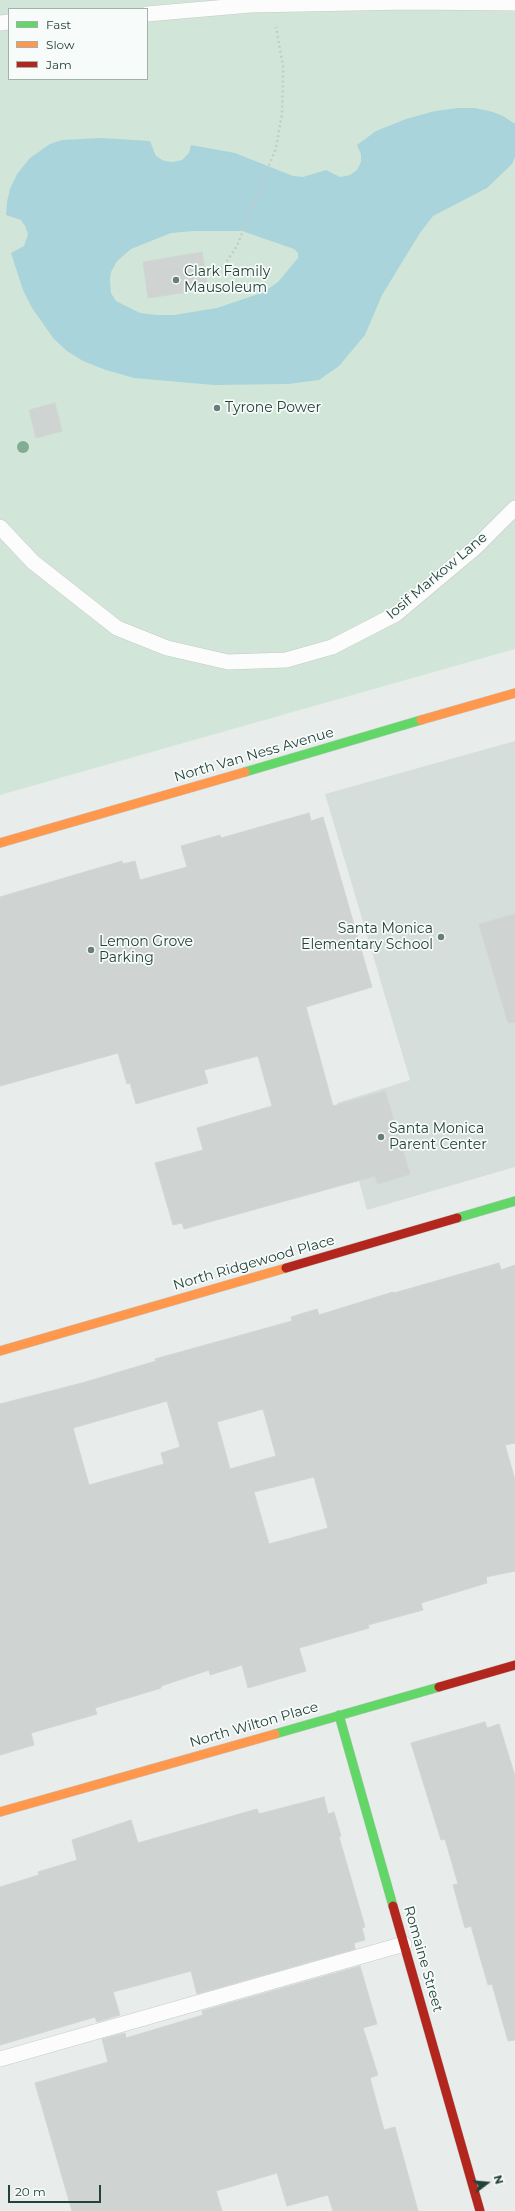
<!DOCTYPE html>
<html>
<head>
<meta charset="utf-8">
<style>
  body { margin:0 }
  #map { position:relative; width:515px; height:2211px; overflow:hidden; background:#e8edeb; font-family:Montserrat,sans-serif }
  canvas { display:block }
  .legend { position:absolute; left:8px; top:8px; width:140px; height:72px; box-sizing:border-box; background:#f7fbf9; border:1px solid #a3b1ad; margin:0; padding:5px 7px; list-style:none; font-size:12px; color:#24423a }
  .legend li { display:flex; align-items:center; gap:8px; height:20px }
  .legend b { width:20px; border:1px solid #a3b1ad }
  .north { position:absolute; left:467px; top:2163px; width:40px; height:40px; -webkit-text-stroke:3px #f7fbf9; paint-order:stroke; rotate:74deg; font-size:11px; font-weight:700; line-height:16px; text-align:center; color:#24423a }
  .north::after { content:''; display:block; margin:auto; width:14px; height:18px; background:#24423a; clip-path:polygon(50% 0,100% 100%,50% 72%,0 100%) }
  .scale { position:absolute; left:8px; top:2185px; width:93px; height:18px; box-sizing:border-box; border:2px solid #24423a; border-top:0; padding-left:5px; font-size:12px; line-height:14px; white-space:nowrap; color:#24423a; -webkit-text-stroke:3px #f7fbf9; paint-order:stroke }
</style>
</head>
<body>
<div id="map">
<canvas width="515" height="2211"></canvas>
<ul class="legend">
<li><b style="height:5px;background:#63d668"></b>Fast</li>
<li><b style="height:5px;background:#ff974d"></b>Slow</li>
<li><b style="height:5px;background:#b3261e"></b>Jam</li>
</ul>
<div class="north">N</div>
<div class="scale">20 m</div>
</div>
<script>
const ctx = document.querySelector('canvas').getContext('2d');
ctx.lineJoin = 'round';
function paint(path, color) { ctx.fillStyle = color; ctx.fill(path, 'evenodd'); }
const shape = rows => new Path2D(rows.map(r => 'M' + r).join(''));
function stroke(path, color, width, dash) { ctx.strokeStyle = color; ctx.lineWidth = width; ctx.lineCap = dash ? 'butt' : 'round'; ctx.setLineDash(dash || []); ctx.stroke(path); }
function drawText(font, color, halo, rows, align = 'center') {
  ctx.font = font + ' Montserrat,sans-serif'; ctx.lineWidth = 3.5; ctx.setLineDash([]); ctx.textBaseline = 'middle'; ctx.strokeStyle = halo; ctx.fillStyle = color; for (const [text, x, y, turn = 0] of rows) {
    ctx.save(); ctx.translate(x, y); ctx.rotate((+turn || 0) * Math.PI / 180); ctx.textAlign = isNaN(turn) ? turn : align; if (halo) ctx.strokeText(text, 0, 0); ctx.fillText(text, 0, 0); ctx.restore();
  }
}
paint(shape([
  [515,741,515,1167,367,1210,337,1103,410,1080,325,794]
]), '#d6dedb');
paint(shape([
  [0,0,515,0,515,649,0,795],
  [9,9,147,9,147,79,9,79]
]), '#d1e6d8');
paint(shape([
  [458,108,475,108,493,112,503,116,515,124,515,157,512,164,487,188,433,216,420,233,382,295,365,335,339,366,319,380,288,384,214,385,134,378,106,370,83,361,67,351,54,339,32,308,23,290,11,253,24,246,28,234,25,226,21,220,6,215,7,202,10,189,17,174,30,158,50,144,62,140,101,138,150,141,156,156,164,161,173,162,182,160,189,153,191,145,235,153,293,176,303,177,326,170,340,177,350,175,357,170,361,162,361,154,357,145,376,131,406,119,435,111],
  [193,231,242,231,294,249,298,253,298,258,278,282,264,292,217,308,174,315,157,315,140,313,116,301,111,293,110,280,111,272,117,261,131,249,171,233]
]), '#a9d4db');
const building = shape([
  [202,252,208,289,148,298,143,262,202,252],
  [55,403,62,431,36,438,29,410,55,403],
  [309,813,311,821,323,817,372,987,306,1007,333,1106,385,1091,410,1174,378,1184,375,1176,184,1229,182,1223,173,1225,155,1163,203,1150,197,1128,272,1106,258,1056,204,1070,208,1083,136,1104,130,1083,127,1084,118,1053,0,1086,0,897,122,861,123,864,135,861,140,880,187,867,181,846,220,835,221,838,309,813],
  [515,914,515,1022,508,1023,479,924,515,914],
  [499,1263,501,1270,515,1265,515,1443,505,1445,515,1480,515,1571,486,1577,487,1583,421,1603,423,1610,368,1625,369,1628,299,1648,306,1671,248,1688,242,1665,210,1675,209,1670,161,1686,161,1688,95,1708,97,1714,31,1733,34,1745,0,1755,0,1404,82,1383,156,1361,155,1359,292,1321,291,1317,317,1309,319,1315,393,1292,394,1293,499,1263],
  [167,1401,180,1447,161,1453,164,1464,89,1485,73,1428,167,1401],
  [263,1409,276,1456,230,1469,217,1422,263,1409],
  [314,1477,328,1528,269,1544,254,1492,314,1477],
  [485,1722,487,1728,499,1724,515,1776,515,2040,508,2041,492,1984,488,1985,471,1926,465,1928,453,1885,458,1884,445,1839,441,1840,411,1743,485,1722],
  [324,1797,328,1814,334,1812,341,1836,339,1837,365,1927,362,1928,365,1940,354,1943,355,1949,197,1994,191,1971,113,1992,120,2015,97,2022,95,2017,0,2045,0,1887,39,1875,38,1872,77,1860,72,1840,131,1820,138,1843,257,1809,259,1814,324,1797],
  [360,1966,377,2024,363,2028,378,2075,370,2078,384,2130,395,2127,418,2211,333,2211,328,2195,287,2206,277,2173,216,2191,222,2211,72,2211,35,2083,108,2062,102,2039,125,2033,126,2038,203,2015,202,2011,360,1966]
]);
paint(building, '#cfd4d2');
stroke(building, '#d1d6d4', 1);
const lane = shape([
  [147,14,250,5,409,2,515,3],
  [0,23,9,22],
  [0,527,33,562,117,628,167,648,228,662,286,660,332,647,396,614,476,547,515,508],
  [0,2059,404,1944]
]);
const fast = shape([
  [245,772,421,720],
  [457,1218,515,1201],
  [339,1715,393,1906],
  [275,1734,439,1687]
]);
const slow = shape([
  [421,720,515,693],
  [0,843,245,772],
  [0,1351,286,1268],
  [0,1812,275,1734]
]);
const jam = shape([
  [286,1268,457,1218],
  [439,1687,515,1665],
  [393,1906,480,2211]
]);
stroke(lane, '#c5cac8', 16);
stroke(fast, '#c3cbc8', 10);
stroke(slow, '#c3cbc8', 10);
stroke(jam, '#c3cbc8', 10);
stroke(shape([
  [205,270,223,267,237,246,276,148,282,114,283,78,283,66,276,27]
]), '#c3ccca', 2.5, [2, 3]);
stroke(lane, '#fcfcfc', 15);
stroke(fast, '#63d668', 9);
stroke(slow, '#ff974d', 9);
stroke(jam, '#b3261e', 9);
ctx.fillStyle = '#81ae93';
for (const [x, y] of [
  [23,447]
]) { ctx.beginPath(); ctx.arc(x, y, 6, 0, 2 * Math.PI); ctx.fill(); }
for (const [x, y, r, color] of [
  [176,280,4,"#697e78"],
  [217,408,4,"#697e78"],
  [441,937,4,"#697e78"],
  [91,950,4,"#697e78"],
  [381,1137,4,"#697e78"]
]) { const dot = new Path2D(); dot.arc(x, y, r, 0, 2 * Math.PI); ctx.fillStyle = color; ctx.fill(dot); stroke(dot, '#f7fbf9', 1.5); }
drawText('14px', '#24423a', '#f7fbf9', [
  ["Clark Family",184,272],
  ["Mausoleum",184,288],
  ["Tyrone Power",225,408],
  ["Santa Monica",433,929,"right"],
  ["Elementary School",433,945,"right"],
  ["Lemon Grove",99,942],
  ["Parking",99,958],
  ["Santa Monica",389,1129],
  ["Parent Center",389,1145]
], 'left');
drawText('14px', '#24423a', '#f7fbf9', [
  ["Iosif Markow Lane",437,576,-40],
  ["North Van Ness Avenue",254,755,-16],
  ["North Ridgewood Place",254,1263,-16],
  ["North Wilton Place",254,1725,-16],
  ["Romaine Street",423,1959,74]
]);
</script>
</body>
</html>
